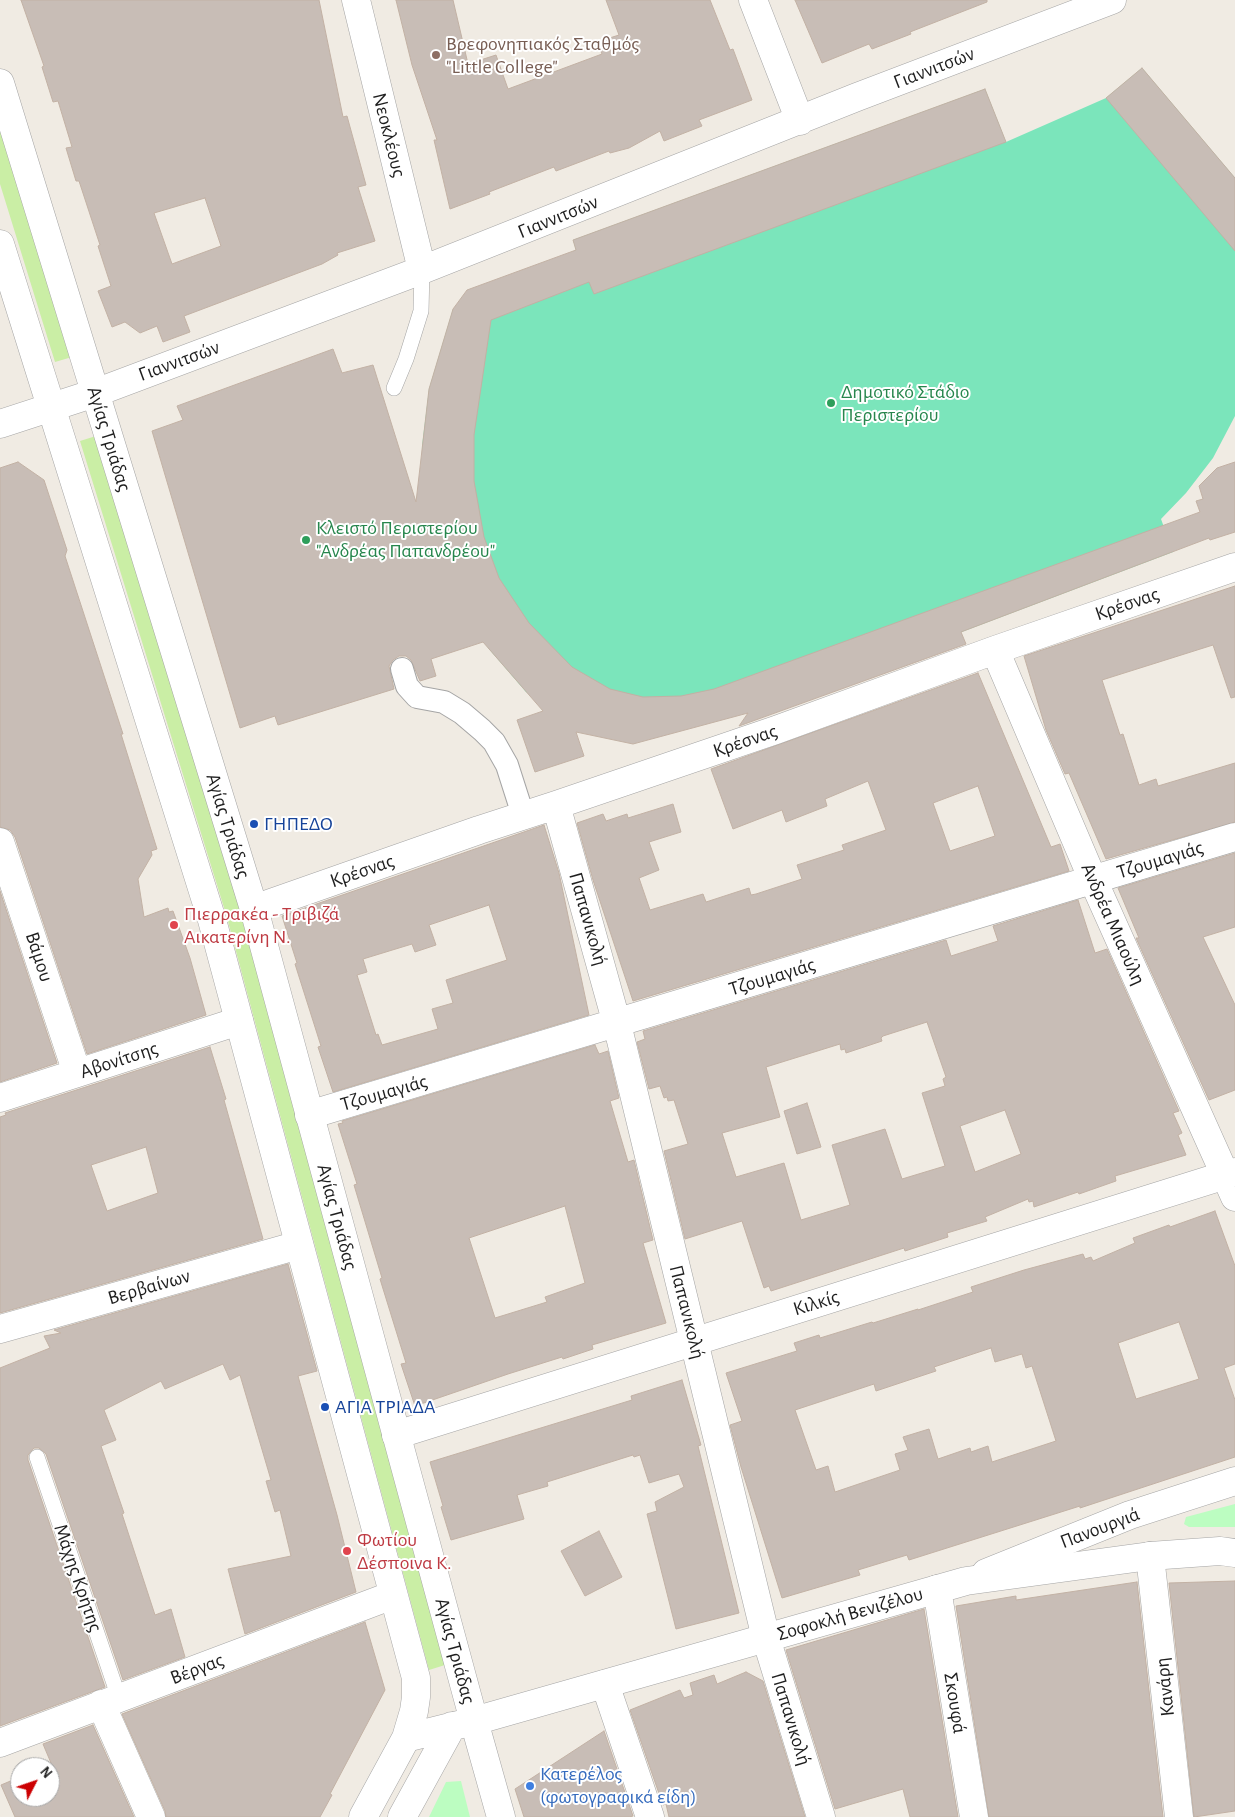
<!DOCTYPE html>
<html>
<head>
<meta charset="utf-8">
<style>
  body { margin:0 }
  #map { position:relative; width:1235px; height:1817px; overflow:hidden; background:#f0ebe3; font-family:"Alegreya Sans",sans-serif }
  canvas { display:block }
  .north { position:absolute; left:10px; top:1757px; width:50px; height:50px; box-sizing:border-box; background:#fff; border:1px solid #a5a5a5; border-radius:50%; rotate:49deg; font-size:14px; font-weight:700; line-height:20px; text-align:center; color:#1e1e1e }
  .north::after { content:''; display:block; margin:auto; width:18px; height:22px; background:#cc0002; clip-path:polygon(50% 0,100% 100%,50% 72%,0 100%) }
</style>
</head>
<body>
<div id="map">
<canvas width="1235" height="1817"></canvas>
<div class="north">N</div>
</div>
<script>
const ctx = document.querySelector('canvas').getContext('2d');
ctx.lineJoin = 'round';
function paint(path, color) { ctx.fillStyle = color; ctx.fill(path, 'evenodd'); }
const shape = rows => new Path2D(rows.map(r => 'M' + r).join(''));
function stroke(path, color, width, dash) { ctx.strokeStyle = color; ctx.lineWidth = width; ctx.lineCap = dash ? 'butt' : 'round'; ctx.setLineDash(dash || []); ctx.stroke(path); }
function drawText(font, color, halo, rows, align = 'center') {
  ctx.font = font + ' "Alegreya Sans",sans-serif'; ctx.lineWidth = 4; ctx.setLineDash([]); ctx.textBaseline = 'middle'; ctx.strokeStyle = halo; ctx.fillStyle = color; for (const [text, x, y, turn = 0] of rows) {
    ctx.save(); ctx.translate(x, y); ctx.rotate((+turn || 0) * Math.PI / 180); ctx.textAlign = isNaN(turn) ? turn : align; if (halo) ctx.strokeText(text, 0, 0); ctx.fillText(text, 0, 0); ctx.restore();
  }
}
paint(shape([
  [0,127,72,357,55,362,0,184],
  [96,436,243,907,445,1665,429,1670,226,914,80,441]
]), '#caeea5');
paint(shape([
  [1235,1504,1235,1527,1189,1527,1184,1524,1186,1517],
  [461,1781,470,1817,429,1817,446,1782]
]), '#bcfdc1');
paint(shape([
  [1142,68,1235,178,1235,416,1213,458,1186,493,1161,519,1173,552,795,695,572,722,526,692,489,649,459,603,425,498,422,446,429,389,453,309,576,250,573,240,985,89,1006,142,1106,98]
]), '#7be5bb');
const building = shape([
  [21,0,319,0,343,117,347,116,366,185,358,187,375,241,337,253,338,255,322,264,184,316,190,332,163,342,157,326,140,333,125,322,112,327,98,291,111,286,98,246,100,245,79,181,76,181,66,148,72,147,58,101,53,102,42,67,44,66,21,0],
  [205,198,221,246,172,264,154,213,205,198],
  [396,0,453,0,468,64,496,55,508,89,602,54,597,42,619,35,606,0,710,0,730,50,733,49,752,100,699,120,702,126,664,141,660,131,629,148,610,153,609,151,556,171,554,167,489,192,490,194,450,209,434,140,437,140,412,65,396,0],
  [795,0,987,0,987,2,910,32,911,34,872,49,869,44,822,63,795,0],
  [1142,68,1235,178,1235,251,1106,98,1142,68],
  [985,89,1006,142,594,294,589,282,491,320,474,435,474,481,484,537,499,578,529,623,572,667,610,689,643,697,681,696,714,689,1200,512,1196,501,1203,499,1199,486,1217,468,1235,462,1235,532,1210,540,1209,538,961,632,966,644,739,726,748,713,633,744,576,732,584,756,535,772,517,720,543,711,483,642,431,659,436,676,420,681,411,660,406,656,399,656,393,660,389,666,394,689,278,725,275,716,240,728,152,431,183,420,177,406,333,349,342,373,373,365,416,502,429,389,453,309,467,290,576,250,573,240,985,89],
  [18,462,44,480,67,550,65,556,123,734,121,734,157,849,151,851,152,855,138,879,144,917,168,908,169,912,173,911,190,958,206,1015,87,1054,15,837,10,830,0,827,0,468,18,462],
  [1235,586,1235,697,1231,698,1213,645,1102,680,1120,735,1123,734,1139,785,1156,779,1158,786,1235,763,1235,822,1106,859,1069,773,1065,774,1046,730,1024,656,1235,586],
  [978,673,1051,847,1060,844,1069,871,633,1001,593,880,577,823,603,814,606,821,627,814,628,818,673,804,681,832,649,842,659,870,639,878,650,910,703,894,706,902,749,888,751,895,756,894,802,879,797,865,844,850,842,845,886,830,868,781,825,799,827,806,786,822,782,810,733,829,711,769,978,673],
  [978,786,995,836,950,851,933,803,978,786],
  [544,825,559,873,589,1015,333,1092,318,1047,321,1046,295,964,297,963,282,916,544,825],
  [489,905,507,960,446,980,453,1003,432,1009,438,1029,382,1045,378,1034,376,1035,357,975,367,972,363,959,412,944,415,952,436,945,429,925,489,905],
  [1235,853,1235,927,1203,937,1235,1005,1235,1090,1209,1100,1136,938,1139,938,1118,888,1235,853],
  [0,891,57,1063,0,1082,0,891],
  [1078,900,1095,953,1107,949,1179,1111,1173,1113,1182,1133,1178,1135,1186,1155,1115,1176,1116,1181,1079,1194,1078,1192,1034,1207,1033,1201,1029,1202,1028,1199,985,1217,987,1221,947,1233,948,1237,905,1251,904,1248,771,1291,769,1286,764,1288,742,1221,685,1239,664,1151,688,1144,674,1100,668,1101,667,1097,664,1098,660,1086,649,1089,637,1042,645,1039,643,1031,946,940,951,956,998,941,993,926,1078,900],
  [927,1022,946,1077,943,1079,945,1086,922,1093,945,1166,902,1179,885,1129,832,1145,850,1205,801,1220,784,1163,736,1177,722,1133,780,1117,766,1067,840,1044,841,1050,845,1049,846,1053,882,1041,881,1038,883,1036,927,1022],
  [1005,1110,1021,1154,975,1172,960,1126,1005,1110],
  [595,1045,599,1054,608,1051,619,1098,610,1101,628,1162,634,1160,653,1240,643,1243,666,1323,592,1345,593,1349,563,1359,562,1357,508,1374,415,1406,401,1364,406,1363,380,1279,382,1278,354,1185,357,1184,338,1124,343,1123,342,1121,595,1045],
  [565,1206,585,1283,545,1297,547,1302,495,1318,469,1238,565,1206],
  [210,1047,226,1099,224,1100,263,1239,0,1313,0,1117,6,1115,5,1113,210,1047],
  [146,1147,158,1193,107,1211,91,1165,146,1147],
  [807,1103,821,1147,797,1154,784,1111,807,1103],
  [1215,1211,1235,1266,1235,1364,1224,1368,1235,1400,1235,1457,1080,1508,1080,1506,909,1560,907,1555,858,1570,860,1575,782,1598,741,1467,730,1425,742,1421,726,1373,797,1351,794,1343,819,1335,820,1338,872,1322,873,1323,918,1309,918,1310,973,1292,971,1287,1024,1270,1083,1254,1085,1259,1091,1257,1093,1261,1135,1243,1133,1238,1169,1225,1170,1227,1215,1211],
  [1179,1322,1199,1379,1136,1399,1118,1343,1179,1322],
  [991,1348,995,1362,1022,1354,1026,1368,1032,1366,1056,1441,992,1462,988,1446,971,1452,970,1448,938,1459,929,1429,903,1437,908,1450,895,1454,900,1470,835,1492,828,1466,816,1470,795,1410,874,1384,876,1391,936,1371,934,1367,991,1348],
  [288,1264,317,1371,298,1376,337,1515,356,1592,245,1634,228,1569,291,1556,280,1510,275,1512,266,1481,271,1480,240,1375,230,1380,223,1364,165,1389,161,1381,104,1410,116,1440,101,1446,124,1513,122,1514,155,1615,171,1609,185,1657,123,1680,46,1454,39,1448,34,1448,28,1455,28,1460,105,1687,0,1726,0,1368,50,1348,44,1336,61,1333,54,1330,288,1264],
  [682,1380,701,1445,698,1446,739,1613,676,1629,647,1514,657,1511,655,1502,684,1487,679,1474,649,1483,640,1455,634,1457,633,1455,547,1482,548,1486,517,1495,524,1519,451,1540,441,1507,443,1506,430,1462,632,1400,631,1396,682,1380],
  [599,1531,622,1577,585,1596,561,1551,599,1531],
  [1235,1581,1235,1811,1194,1817,1169,1583,1235,1581],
  [1137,1582,1163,1817,989,1817,956,1606,1016,1596,1016,1600,1137,1582],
  [924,1609,958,1817,910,1817,903,1789,835,1809,786,1650,924,1609],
  [365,1622,385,1690,330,1794,332,1795,320,1817,166,1817,165,1811,122,1714,365,1622],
  [746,1672,763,1681,805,1817,669,1817,666,1804,663,1805,630,1710,680,1690,684,1698,693,1695,690,1683,714,1675,717,1684,746,1672],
  [93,1725,134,1817,15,1817,1,1785,20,1777,20,1797,50,1797,50,1767,43,1767,51,1763,43,1744,93,1725],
  [604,1731,633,1816,629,1817,524,1817,515,1789,604,1731]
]);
paint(building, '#c8bdb6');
stroke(building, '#c2b1a4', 1);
const service = shape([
  [394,388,406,359,421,311,422,270],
  [37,1457,119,1698]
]);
const pedestrian = shape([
  [402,669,407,686,417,697,444,702,462,713,482,730,494,742,507,765,523,815]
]);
const minor = shape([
  [356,0,422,270],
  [753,0,800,121],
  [0,424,95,393,422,270,857,97,1112,0],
  [995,650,1093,880,1235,1197],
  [556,805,617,1024,766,1638,821,1817],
  [0,842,77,1073],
  [254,909,479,830,556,805,776,730,995,650,1235,567],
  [0,1098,239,1021],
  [309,1115,1235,837],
  [0,1329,299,1245],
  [396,1435,1235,1172],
  [1150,1556,1179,1817],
  [986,1573,1130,1515,1235,1481],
  [937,1589,974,1817],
  [605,1684,650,1817],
  [101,1704,151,1817],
  [474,1721,501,1817],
  [0,1743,393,1595]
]);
const tertiary = shape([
  [0,83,254,909,474,1721],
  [0,244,212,920,416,1678,416,1697,414,1711,406,1738,363,1817],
  [406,1738,474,1721,966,1581,1150,1556,1220,1551,1235,1553],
  [402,1817,452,1726]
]);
stroke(service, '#a5a5a5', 16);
stroke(pedestrian, '#a5a5a5', 24);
stroke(minor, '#a5a5a5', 29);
stroke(tertiary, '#a5a5a5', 29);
stroke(service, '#fff', 15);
stroke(pedestrian, '#fff', 22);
stroke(minor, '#fff', 28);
stroke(tertiary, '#fff', 28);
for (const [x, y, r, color] of [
  [436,55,5,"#8d6e63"],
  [831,403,5,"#2e9e5b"],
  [306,540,5,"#2e9e5b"],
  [254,824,5,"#1a4fb4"],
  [174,925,5,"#e0444e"],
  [325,1407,5,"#1a4fb4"],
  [347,1551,5,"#e0444e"],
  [530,1786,5,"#3f7fe0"]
]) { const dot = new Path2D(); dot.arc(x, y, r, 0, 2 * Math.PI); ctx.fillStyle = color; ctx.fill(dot); stroke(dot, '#fff', 2); }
drawText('20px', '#785e54', '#fff', [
  ["Βρεφονηπιακός Σταθμός",446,44],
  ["\"Little College\"",446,67]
], 'left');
drawText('20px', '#1e1e1e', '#fff', [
  ["Γιαννιτσών",934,68,-21],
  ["Νεοκλέους",389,135,76],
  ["Γιαννιτσών",558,217,-22],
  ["Γιαννιτσών",179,361,-20],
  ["Αγίας Τριάδας",109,439,73],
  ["Κρέσνας",1127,604,-19],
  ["Κρέσνας",745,741,-19],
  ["Αγίας Τριάδας",228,826,73],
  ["Τζουμαγιάς",1160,860,-17],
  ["Κρέσνας",362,871,-19],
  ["Παπανικολή",588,919,74],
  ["Ανδρέα Μιαούλη",1113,924,66],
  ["Βάμου",39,957,72],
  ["Τζουμαγιάς",772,977,-17],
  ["Αβονίτσης",119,1060,-18],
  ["Τζουμαγιάς",384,1093,-16],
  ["Αγίας Τριάδας",337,1217,75],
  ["Βερβαίνων",149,1287,-16],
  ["Κιλκίς",816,1303,-17],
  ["Παπανικολή",687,1312,76],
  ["Πανουργιά",1100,1528,-21],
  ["Μάχης Κρήτης",78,1578,71],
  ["Σοφοκλή Βενιζέλου",850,1614,-16],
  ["Αγίας Τριάδας",455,1651,75],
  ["Βέργας",197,1669,-21],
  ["Κανάρη",1165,1687,-96],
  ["Σκουφά",955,1703,81],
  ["Παπανικολή",791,1719,73]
]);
drawText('20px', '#27864d', '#fff', [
  ["Δημοτικό Στάδιο",841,392],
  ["Περιστερίου",841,415],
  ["Κλειστό Περιστερίου",316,528],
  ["\"Ανδρέας Παπανδρέου\"",316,551]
], 'left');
drawText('20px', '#164399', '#fff', [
  ["ΓΗΠΕΔΟ",264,824],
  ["ΑΓΙΑ ΤΡΙΑΔΑ",335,1407]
], 'left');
drawText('20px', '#be3a42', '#fff', [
  ["Πιερρακέα - Τριβιζά",184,914],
  ["Αικατερίνη Ν.",184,937],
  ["Φωτίου",357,1540],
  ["Δέσποινα Κ.",357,1563]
], 'left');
drawText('20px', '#366cbe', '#fff', [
  ["Κατερέλος",540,1774],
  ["(φωτογραφικά είδη)",540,1797]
], 'left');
</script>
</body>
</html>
